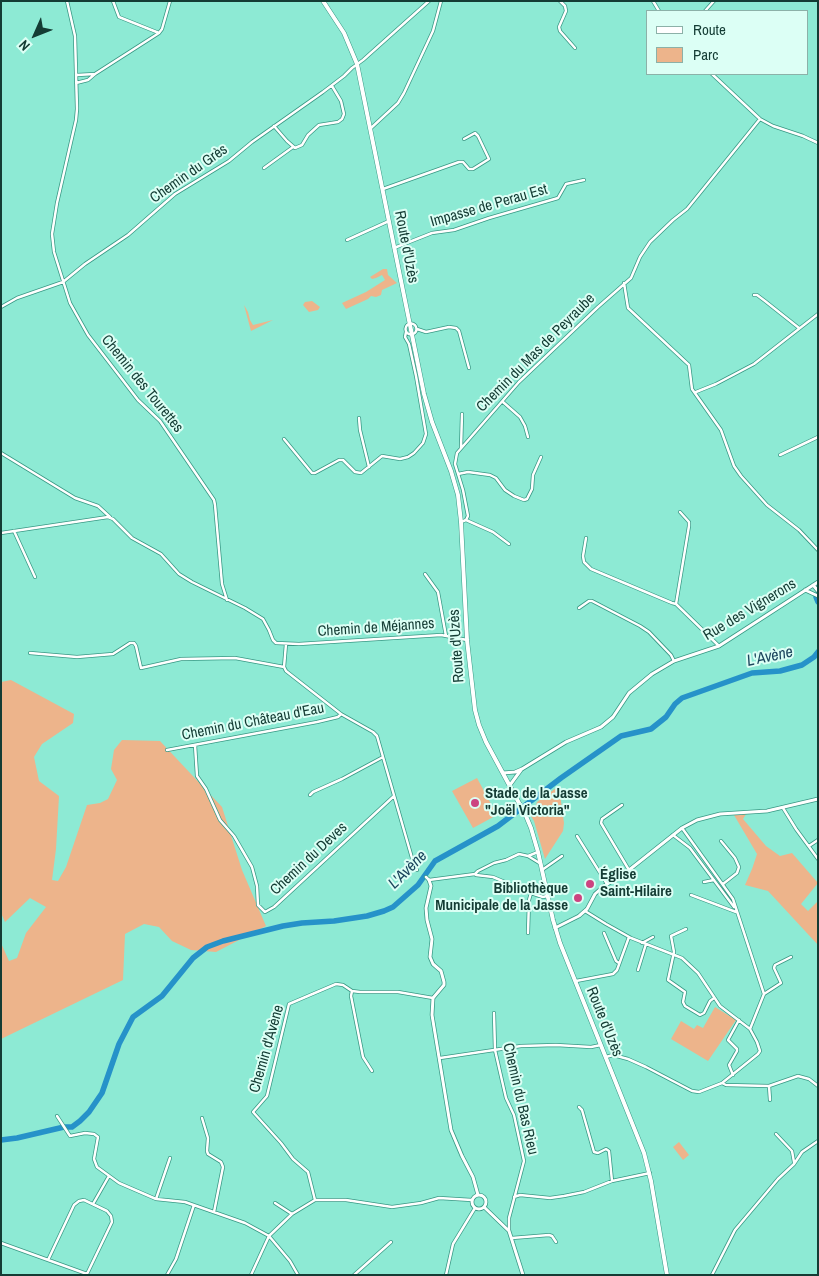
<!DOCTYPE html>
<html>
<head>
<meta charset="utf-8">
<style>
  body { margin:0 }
  #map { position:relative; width:819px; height:1276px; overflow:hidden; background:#8dead4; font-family:"Archivo Narrow",sans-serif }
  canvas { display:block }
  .frame { position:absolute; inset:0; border:2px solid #143c34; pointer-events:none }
  .legend { position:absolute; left:646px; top:10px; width:162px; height:65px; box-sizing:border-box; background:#dcfff5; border:1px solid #8cb1a8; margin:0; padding:6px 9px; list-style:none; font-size:15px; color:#143c34 }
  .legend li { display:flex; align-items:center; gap:10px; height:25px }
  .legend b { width:25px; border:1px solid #8cb1a8 }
  .north { position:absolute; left:10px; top:10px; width:50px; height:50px; -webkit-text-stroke:4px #dcfff5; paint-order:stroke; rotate:226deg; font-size:14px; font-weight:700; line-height:20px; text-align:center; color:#143c34 }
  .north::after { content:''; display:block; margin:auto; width:18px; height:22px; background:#143c34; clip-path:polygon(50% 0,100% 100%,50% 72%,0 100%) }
</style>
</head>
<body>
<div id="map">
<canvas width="819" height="1276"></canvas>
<div class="frame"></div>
<ul class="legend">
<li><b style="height:6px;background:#fff"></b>Route</li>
<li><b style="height:14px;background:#edb48b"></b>Parc</li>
</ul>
<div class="north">N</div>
</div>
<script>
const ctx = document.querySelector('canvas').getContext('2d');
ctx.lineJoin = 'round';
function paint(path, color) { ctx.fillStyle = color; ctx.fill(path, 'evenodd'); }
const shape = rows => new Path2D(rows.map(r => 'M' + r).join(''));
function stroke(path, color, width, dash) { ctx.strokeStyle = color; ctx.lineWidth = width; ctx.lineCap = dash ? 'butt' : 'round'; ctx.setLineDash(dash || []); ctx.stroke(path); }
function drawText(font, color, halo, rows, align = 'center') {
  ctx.font = font + ' "Archivo Narrow",sans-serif'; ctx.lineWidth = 4; ctx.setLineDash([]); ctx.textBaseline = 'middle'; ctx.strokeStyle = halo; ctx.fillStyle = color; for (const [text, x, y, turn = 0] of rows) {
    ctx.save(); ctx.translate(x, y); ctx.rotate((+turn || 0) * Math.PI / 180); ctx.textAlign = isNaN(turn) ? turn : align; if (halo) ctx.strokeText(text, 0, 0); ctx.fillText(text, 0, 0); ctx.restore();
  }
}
paint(shape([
  [383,269,387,269,388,275,397,283,382,290,381,295,376,297,371,296,368,299,346,309,342,303,366,292,385,280,382,275,376,278,372,279,370,277],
  [312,301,320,307,318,310,309,312,303,305,305,302],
  [244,305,248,312,250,320,253,325,273,320,251,331],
  [11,680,74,714,73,723,42,744,34,757,39,781,59,796,56,849,52,880,58,881,66,867,87,805,100,803,108,799,117,780,111,769,114,750,122,740,160,741,222,807,242,870,266,926,216,952,191,950,172,941,159,927,144,924,125,934,123,980,1,1039,1,943,9,961,17,958,26,933,46,907,30,898,5,922,1,913,1,682],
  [477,778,497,815,473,828,452,791],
  [556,788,558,788,560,794,564,823,563,831,545,859,534,821,529,813,535,808,537,802],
  [746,814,743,819,766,846,780,856,792,853,818,883,801,904,808,911,818,901,818,945,768,891,745,885,752,869,757,854,734,815],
  [715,1007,736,1020,708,1061,671,1039,681,1021,694,1029,697,1025,703,1028],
  [679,1142,689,1155,683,1160,673,1147]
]), '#edb48b');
stroke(shape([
  [818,594,816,597,818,602],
  [1,1140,17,1138,64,1127,72,1127,80,1121,89,1112,102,1093,119,1044,133,1017,162,996,193,958,207,947,223,941,283,926,302,923,334,921,367,916,384,911,393,907,418,885,435,861,498,826,561,778,621,736,651,729,666,717,675,704,682,698,752,673,780,671,802,665,814,657,818,652]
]), '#2692c9', 5.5);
const street = shape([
  [67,1,75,36,77,109,76,120,57,203,52,234,54,252,70,303,88,335,138,400,160,421,214,500,215,505,222,584,227,600],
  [113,1,119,17,159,33],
  [560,1,565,6,566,11,559,27,560,31,575,48],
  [653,1,659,11],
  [705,11,714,1],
  [95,74,159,33,162,29,170,1],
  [712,74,760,119,773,126,803,136,818,143],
  [76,83,88,80,95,74,77,75],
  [274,126,287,141,295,148,302,145,308,135,319,125,338,122,342,119,344,114,341,101,332,86],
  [371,128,398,103,404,93,433,31,441,1],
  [264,168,293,147],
  [383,189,459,162,463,162,469,169,473,169,489,159,478,136,475,133,464,139],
  [347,240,389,221],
  [394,248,432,233,454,230,489,218,558,198,566,184,584,180],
  [624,283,628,308,689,365,692,389,721,430,734,466,741,476,767,505,799,530,818,550],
  [754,295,757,295,765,301,799,328],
  [1,307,17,298,63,282,85,264,128,235,175,194,229,161,252,142,323,92,344,76,352,68,363,60,429,1],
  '405.5 329a5.5 5.5 0 1 1 11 0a5.5 5.5 0 1 1-11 0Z',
  [417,329,426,332,449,327,456,328,459,331,469,368],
  [696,392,716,384,754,364,818,314],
  [503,402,520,417,525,426,528,437],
  [359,418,360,430,369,467],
  [284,439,312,473,315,473,339,460,343,460,355,472,361,473,382,456,400,459,408,457,414,453,423,443,426,434,416,376,409,344,405,337,406,332],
  [461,448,462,414],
  [1,453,75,498,98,506,110,517],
  [780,455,818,437],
  [458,474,468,472,490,475,496,478,505,490,514,496,524,500,527,499,532,489,533,475,541,457],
  [466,520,493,532,509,544],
  [461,522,466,520,468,516,463,490,455,464,457,453,519,382,598,307,631,278,640,257,650,242,673,220,687,209,760,119],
  [14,531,35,577],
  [1,533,108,517,113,519,132,538,161,554,179,574,192,582,245,608,263,619,269,630,273,640,276,643,299,644,441,635,467,640],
  [586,538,583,556,584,562,591,569,672,603,676,604,719,646],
  [425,574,438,592,446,636],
  [676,604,689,526,689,522,680,512],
  [579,608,589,601,592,601,640,626,649,632,671,655,674,661],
  [286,644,284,667,286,671,341,714,373,732,377,736,414,865,417,870],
  [30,653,77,657,113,654,130,643,134,643,136,646,141,668,181,659,235,658,284,667],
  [195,745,197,776,206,789,220,820,234,836,252,867,257,886,258,905,265,912,274,907,394,796],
  [167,750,317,722,338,717,341,714],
  [310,795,313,792,342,779,383,757],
  [622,805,602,819,601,823,629,870],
  [783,808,796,829,818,859],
  [682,828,733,899,764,994,750,1029],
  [673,835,690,848,734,907],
  [577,836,607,884],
  [721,841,735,858,739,867,737,873,723,884],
  [809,846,818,840],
  [528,856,538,852],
  [542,870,562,856],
  [476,875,493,877,531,893,543,897,547,896],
  [426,877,429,880,475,874,478,871,494,863,506,860,519,854,528,856,541,864],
  [704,882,714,880],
  [691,895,736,912],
  [585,911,606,924,631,938,682,958,698,973,720,1006,750,1029,757,1042,760,1051,758,1054,722,1083],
  [686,929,671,936,674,952,668,980,685,992,683,1002,685,1006,700,1015,704,1013,710,1001,714,998],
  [528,933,529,900,531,893],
  [604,933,616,961,619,963],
  [642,943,653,937],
  [638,970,646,944],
  [576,981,613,974,617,970,629,937],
  [352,991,351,996,363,1057,372,1071],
  [764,994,781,983,774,968,775,965,791,957],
  [494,1013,495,1050,506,1098,514,1115,524,1161,509,1218,509,1230],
  [606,1057,613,1055,628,1059,646,1067,692,1091,699,1092,722,1083,726,1085,769,1086,798,1076,809,1079,818,1086],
  [440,1058,521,1046,556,1045,591,1047,601,1045],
  [733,1075,729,1065,737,1051,737,1049,728,1040,739,1020],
  [769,1086,770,1100],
  [579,1107,582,1110,594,1152,598,1153,606,1149,609,1151,612,1181],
  [57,1116,70,1136,85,1133,94,1134,98,1137,94,1159,97,1167,119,1183,156,1199,185,1202,245,1223,269,1236,290,1261,298,1275],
  [202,1118,208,1138,207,1151,208,1154,221,1162,223,1167,214,1212],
  [776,1134,792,1151,794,1162],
  [514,1197,520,1195,550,1198,564,1196,584,1192,612,1181,650,1173],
  [156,1199,170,1158],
  [315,1200,308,1172,293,1159,281,1143,253,1112,267,1096,289,1004,336,984,343,985,352,991,360,992,398,992,433,998],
  [275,1203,292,1214],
  [93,1204,109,1176],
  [512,1238,549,1235,552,1236,556,1242],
  [1,1243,87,1274],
  [48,1260,74,1205,79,1201,84,1200,107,1211,111,1216,112,1222,87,1274],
  [167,1275,176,1259,194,1205],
  [251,1275,269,1236,292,1214,315,1200,346,1200,392,1207,421,1203,439,1198,472,1200],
  [354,1275,391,1242],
  [446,1275,453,1244,475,1208],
  [712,1275,735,1230,778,1179,794,1164,802,1152,818,1141]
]);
const secondary = shape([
  [813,585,818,591],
  [805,590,818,596],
  [503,773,515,772,522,769,566,742,601,727,613,717,629,693,652,674,674,661,719,646,818,582],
  [510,785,521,770],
  [429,880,431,886,426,908,427,920,432,939,430,957,433,964,441,971,444,982,444,985,433,998,432,1015,451,1130,462,1156,473,1177,478,1195],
  [555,928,579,916,587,909,595,894,604,886,624,874,682,828,697,820,720,814,767,811,818,799],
  '472 1202a7 7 0 1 1 14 0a7 7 0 1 1-14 0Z',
  [484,1207,509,1231,523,1275]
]);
const primary = shape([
  [323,1,344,33,357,64,424,394,432,422,451,471,458,495,461,522,467,640,475,710,479,725,486,742,526,816,531,828,538,852,553,920,560,943,644,1153,651,1181,667,1275]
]);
stroke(street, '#389884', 4);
stroke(secondary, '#389884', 4.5);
stroke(primary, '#389884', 5);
stroke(street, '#fff', 2.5);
stroke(secondary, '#fff', 3);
stroke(primary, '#fff', 4);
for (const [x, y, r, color] of [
  [475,803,5,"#cc4480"],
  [590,884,5,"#cc4480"],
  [578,898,5,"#cc4480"]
]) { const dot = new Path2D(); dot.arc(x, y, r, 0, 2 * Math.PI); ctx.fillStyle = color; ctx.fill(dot); stroke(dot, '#dcfff5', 2); }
drawText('15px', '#143c34', '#dcfff5', [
  ["Chemin du Grès",189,174,-35],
  ["Impasse de Perau Est",489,206,-16],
  ["Route d'Uzès",406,247,79],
  ["Chemin du Mas de Peyraube",536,353,-45],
  ["Chemin des Tourettes",142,384,51],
  ["Rue des Vignerons",750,610,-31],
  ["Chemin de Méjannes",376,628,-4],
  ["Route d'Uzès",457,646,-94],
  ["Chemin du Château d'Eau",253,722,-11],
  ["Chemin du Deves",309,859,-43],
  ["Route d'Uzès",604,1022,68],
  ["Chemin d'Avène",267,1049,-74],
  ["Chemin du Bas Rieu",520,1099,77]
]);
drawText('bold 15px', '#143c34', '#dcfff5', [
  ["Stade de la Jasse",485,794],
  ["\"Joël Victoria\"",485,811],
  ["Église",600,875],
  ["Saint-Hilaire",600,892],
  ["Bibliothèque",568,889,"right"],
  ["Municipale de la Jasse",568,906,"right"]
], 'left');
drawText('italic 16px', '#1c455d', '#dcfff5', [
  ["L'Avène",770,657,-12],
  ["L'Avène",408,870,-45]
]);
</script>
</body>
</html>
